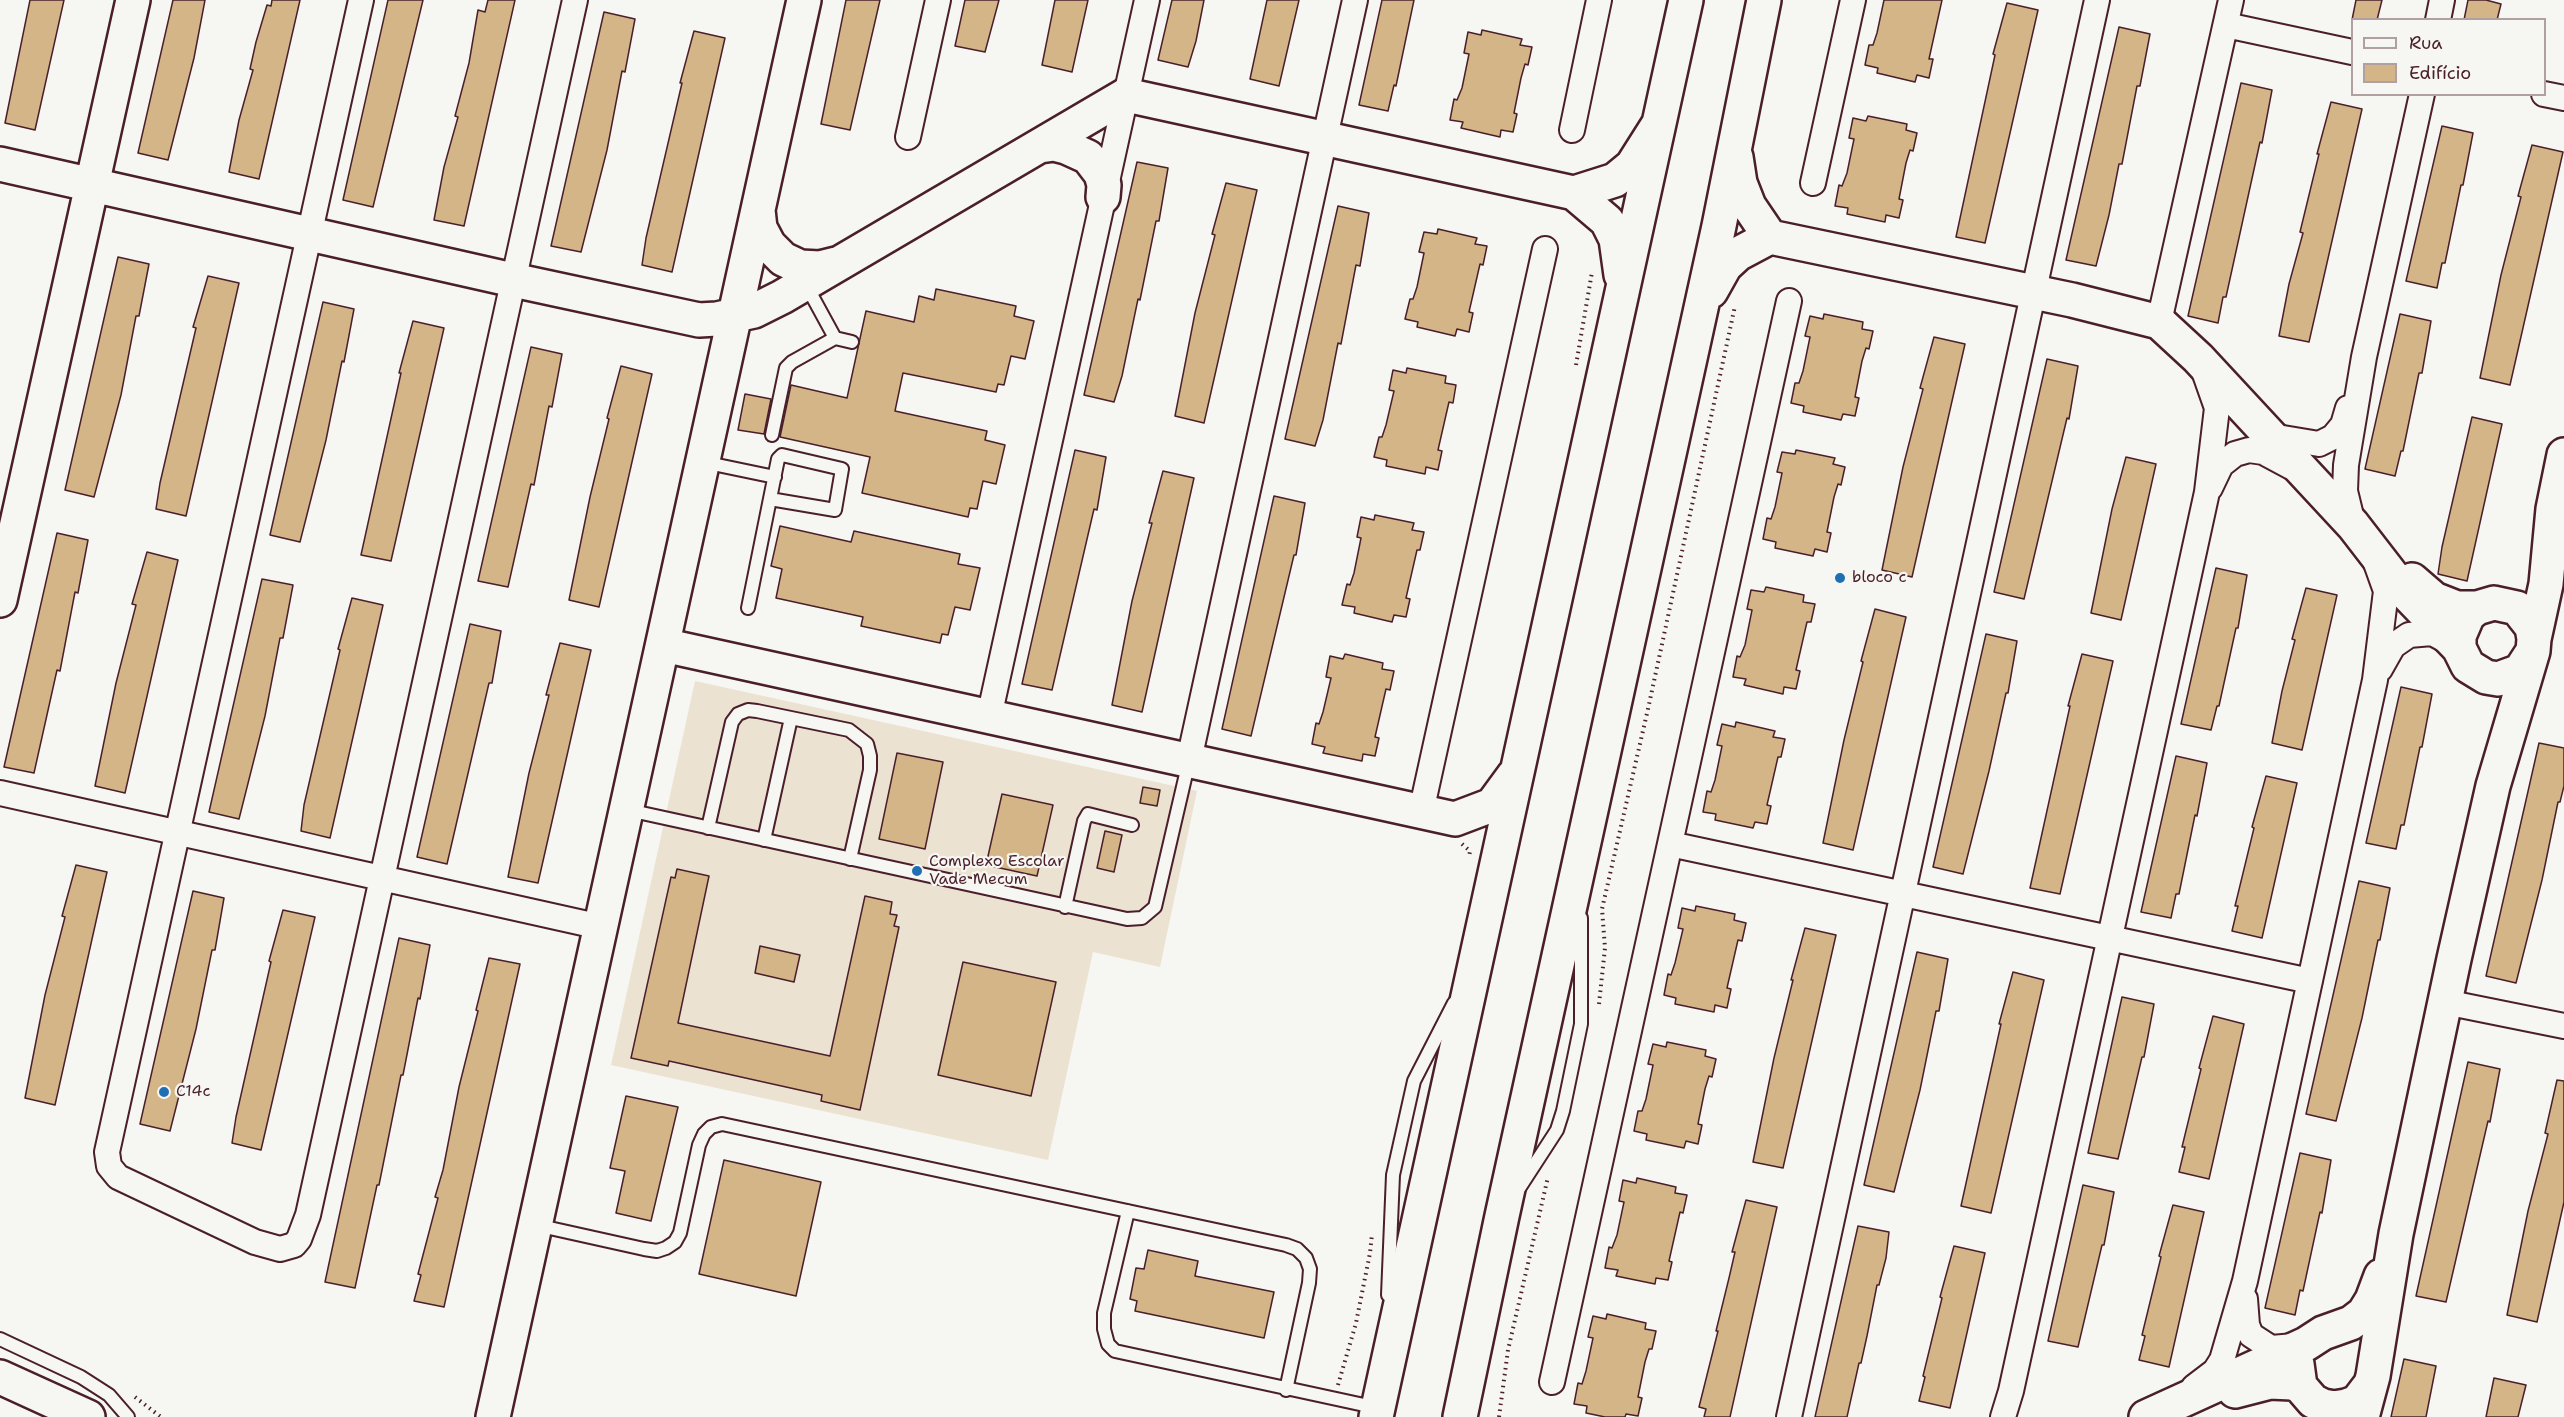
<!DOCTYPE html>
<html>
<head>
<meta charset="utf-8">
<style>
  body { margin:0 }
  #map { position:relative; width:2564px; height:1417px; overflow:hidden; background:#f6f6f2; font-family:"Shantell Sans",sans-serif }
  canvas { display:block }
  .legend { position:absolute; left:2351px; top:18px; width:195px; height:78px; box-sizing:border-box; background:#f6f6f2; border:2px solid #b1a0a2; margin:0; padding:8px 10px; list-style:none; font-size:18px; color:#4a1f2b }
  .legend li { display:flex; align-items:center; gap:12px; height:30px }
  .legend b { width:30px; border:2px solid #b1a0a2 }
</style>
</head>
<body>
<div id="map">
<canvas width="2564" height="1417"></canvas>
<ul class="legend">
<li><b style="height:8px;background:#f6f6f2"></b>Rua</li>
<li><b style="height:16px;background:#d3b587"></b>Edifício</li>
</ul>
</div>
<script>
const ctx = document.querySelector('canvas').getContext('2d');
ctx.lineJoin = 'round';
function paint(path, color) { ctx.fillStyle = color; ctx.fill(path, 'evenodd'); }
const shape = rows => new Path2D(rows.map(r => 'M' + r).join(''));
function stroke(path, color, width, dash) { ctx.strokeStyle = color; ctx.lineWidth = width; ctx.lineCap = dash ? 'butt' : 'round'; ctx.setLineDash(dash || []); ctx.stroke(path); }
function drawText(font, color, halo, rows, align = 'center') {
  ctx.font = font + ' "Shantell Sans",sans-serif'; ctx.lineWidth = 4.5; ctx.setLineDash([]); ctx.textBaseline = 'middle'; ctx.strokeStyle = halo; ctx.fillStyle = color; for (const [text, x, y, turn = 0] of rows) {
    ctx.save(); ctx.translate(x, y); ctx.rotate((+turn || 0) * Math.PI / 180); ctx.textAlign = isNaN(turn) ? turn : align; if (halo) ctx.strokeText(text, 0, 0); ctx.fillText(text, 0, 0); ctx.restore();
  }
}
paint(shape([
  [695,681,1197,791,1160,967,1093,952,1048,1160,611,1065]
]), '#ece2d2');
const building = shape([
  [30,0,64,0,35,130,5,123,30,0],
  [173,0,205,0,194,58,168,160,138,153,173,0],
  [272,0,300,0,259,179,229,172,239,120,253,70,250,69,256,42,267,5,271,6,272,0],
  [388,0,423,0,373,207,343,200,388,0],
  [488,0,515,0,464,226,434,220,444,167,458,117,455,116,469,63,478,10,485,12,488,0],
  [846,0,880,0,850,130,821,124,846,0],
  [965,0,999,0,985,52,955,46,965,0],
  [1055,0,1088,0,1072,72,1042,65,1055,0],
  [1172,0,1204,0,1196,41,1188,67,1158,60,1172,0],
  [1267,0,1299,0,1279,86,1250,79,1267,0],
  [1382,0,1414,0,1396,86,1394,85,1388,111,1359,105,1382,0],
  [1884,0,1942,0,1929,59,1933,59,1929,78,1917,75,1915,82,1877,73,1878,68,1865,65,1869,45,1873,45,1877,33,1884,0],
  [2356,0,2382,0,2377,20,2352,20,2356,0],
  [2468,0,2486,0,2501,4,2497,20,2464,20,2468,0],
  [2007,3,2038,10,1985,243,1956,237,1995,55,1993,54,2007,3],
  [604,12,635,19,625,72,622,71,607,150,581,252,551,246,604,12],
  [2119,27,2150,34,2140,86,2137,86,2122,164,2119,164,2109,215,2096,266,2066,260,2119,27],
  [1482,30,1522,39,1520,45,1532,47,1528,65,1525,64,1521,78,1514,113,1517,114,1513,132,1501,130,1500,137,1461,128,1463,122,1450,120,1454,99,1457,100,1462,88,1469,54,1464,53,1468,32,1481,35,1482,30],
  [694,31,725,38,672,272,642,265,646,238,682,83,680,83,694,31],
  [2241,83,2272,90,2262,143,2260,142,2226,297,2223,297,2218,323,2188,316,2241,83],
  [2331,102,2362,109,2309,342,2279,336,2289,284,2303,233,2300,232,2319,154,2317,154,2331,102],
  [1868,116,1907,124,1906,130,1917,133,1913,151,1910,150,1906,163,1899,199,1903,200,1899,218,1886,215,1885,222,1847,214,1848,208,1835,206,1839,185,1842,186,1847,173,1854,139,1849,138,1853,118,1866,121,1868,116],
  [2442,126,2473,133,2463,185,2461,185,2445,263,2442,263,2437,288,2406,281,2442,126],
  [2532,145,2563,152,2510,385,2480,378,2501,275,2521,197,2518,196,2532,145],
  [1137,162,1168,168,1159,221,1156,221,1140,300,1138,299,1122,376,1114,402,1084,395,1137,162],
  [1226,183,1257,190,1204,423,1175,416,1195,313,1215,235,1212,234,1226,183],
  [1338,206,1369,213,1360,266,1356,265,1341,344,1338,343,1323,420,1315,446,1285,439,1338,206],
  [1438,229,1477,238,1475,244,1487,246,1483,265,1480,264,1469,312,1473,313,1469,332,1457,329,1455,336,1417,327,1418,322,1405,319,1410,299,1413,299,1417,287,1424,253,1419,252,1424,232,1437,234,1438,229],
  [118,257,149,264,139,316,136,316,121,395,94,497,65,490,118,257],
  [208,276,239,283,186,516,156,509,160,483,196,328,193,327,208,276],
  [936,289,1016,306,1014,316,1034,321,1025,359,1011,356,1004,385,998,384,996,392,903,373,895,411,987,431,985,440,1005,445,996,484,983,481,977,509,970,508,968,517,862,493,870,457,780,437,791,385,847,398,866,311,914,322,919,296,934,300,936,289],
  [323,302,354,309,344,362,342,361,326,440,300,542,270,535,323,302],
  [1824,314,1863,322,1862,329,1873,331,1869,349,1866,348,1862,361,1855,397,1859,398,1855,416,1843,414,1841,420,1803,412,1804,406,1791,403,1795,383,1799,383,1803,371,1810,337,1805,336,1810,316,1823,319,1824,314],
  [2400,314,2431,321,2422,373,2419,373,2403,451,2401,451,2395,476,2365,469,2400,314],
  [413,321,444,328,391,561,361,555,401,373,399,373,413,321],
  [1934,337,1965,344,1912,577,1882,570,1903,467,1923,389,1920,388,1934,337],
  [531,347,562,354,552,407,549,406,534,485,531,484,508,587,478,581,531,347],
  [2047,359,2078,366,2069,419,2067,418,2024,599,1994,592,2047,359],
  [621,366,652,374,599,607,569,600,590,497,609,419,607,418,621,366],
  [1407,368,1446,376,1445,383,1456,385,1453,403,1449,402,1446,415,1438,450,1442,451,1438,470,1426,467,1425,474,1386,466,1387,460,1374,457,1379,437,1382,437,1386,425,1394,391,1389,390,1393,370,1406,373,1407,368],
  [745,394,771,399,764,434,738,430,745,394],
  [2472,417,2502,424,2467,581,2438,574,2442,547,2472,417],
  [1075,450,1106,457,1097,510,1094,509,1052,690,1022,684,1075,450],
  [1796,450,1835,458,1833,464,1845,467,1841,485,1838,484,1834,497,1827,532,1831,533,1827,552,1815,549,1813,556,1775,548,1776,542,1763,539,1767,518,1771,519,1775,507,1782,473,1777,472,1782,452,1795,454,1796,450],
  [2126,457,2156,464,2121,620,2091,613,2112,509,2126,457],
  [1163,471,1194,478,1142,712,1112,705,1132,601,1152,523,1149,523,1163,471],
  [1274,496,1305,503,1296,555,1294,555,1251,736,1222,729,1274,496],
  [1375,515,1414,523,1412,530,1424,532,1420,550,1417,550,1406,598,1410,599,1406,617,1394,615,1392,622,1354,613,1355,607,1342,605,1347,584,1350,585,1354,573,1361,538,1357,537,1361,517,1374,520,1375,515],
  [780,526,851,542,854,531,960,554,958,564,980,568,970,610,955,607,948,635,942,634,940,643,861,626,863,617,776,598,782,569,771,566,780,526],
  [57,533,88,540,78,593,75,592,60,671,57,670,34,773,4,767,57,533],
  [147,552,178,560,125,793,95,786,116,683,136,605,132,604,147,552],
  [2216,568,2247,575,2238,628,2236,628,2219,706,2217,706,2211,730,2181,724,2216,568],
  [262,579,293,585,283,638,280,638,265,716,239,819,209,812,262,579],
  [1766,587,1804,595,1803,602,1815,604,1811,622,1807,622,1804,635,1796,670,1800,671,1796,689,1784,687,1783,694,1744,685,1746,679,1733,677,1737,656,1740,657,1745,645,1752,610,1747,609,1751,590,1764,592,1766,587],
  [2306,588,2337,595,2302,750,2272,743,2282,691,2295,640,2292,639,2306,588],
  [352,598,383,605,330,838,301,831,304,805,340,650,338,649,352,598],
  [1875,609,1906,617,1853,850,1823,843,1844,740,1863,662,1861,661,1875,609],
  [470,624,501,631,492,683,489,683,447,864,417,857,470,624],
  [1986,634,2017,641,2008,693,2006,693,1989,771,1963,874,1933,867,1986,634],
  [560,643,591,650,538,883,508,877,529,773,549,695,546,695,560,643],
  [1345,654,1383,663,1382,669,1394,671,1390,690,1386,689,1383,702,1375,737,1379,738,1375,756,1363,754,1362,761,1323,753,1325,747,1312,744,1316,723,1319,724,1323,712,1331,678,1326,677,1330,656,1343,659,1345,654],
  [2082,654,2113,661,2060,894,2030,888,2070,706,2068,706,2082,654],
  [2401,687,2432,694,2422,747,2420,747,2404,825,2401,825,2396,849,2366,843,2401,687],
  [1736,722,1775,731,1773,737,1785,739,1781,757,1778,757,1767,805,1771,806,1767,824,1755,822,1753,828,1715,820,1716,814,1703,812,1707,791,1711,792,1715,780,1722,746,1717,745,1722,724,1735,727,1736,722],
  [2539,743,2564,748,2564,786,2560,802,2558,802,2542,880,2516,983,2486,976,2539,743],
  [897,753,943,762,925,849,879,839,897,753],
  [2176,756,2207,763,2197,816,2195,815,2179,894,2176,894,2171,918,2141,912,2176,756],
  [2266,776,2297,783,2262,938,2232,931,2238,906,2235,906,2254,828,2252,827,2266,776],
  [1143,787,1160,790,1157,806,1140,803,1143,787],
  [1002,794,1053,805,1037,876,986,865,1002,794],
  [1105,831,1122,835,1114,872,1097,868,1105,831],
  [76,865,107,872,55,1105,25,1098,45,995,65,917,62,916,76,865],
  [677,869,709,876,678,1023,830,1056,865,896,892,902,890,914,897,915,894,926,899,927,860,1110,821,1101,822,1095,669,1061,668,1066,631,1058,671,877,675,878,677,869],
  [2359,881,2390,888,2380,940,2378,940,2362,1018,2336,1121,2306,1114,2359,881],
  [193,891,224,898,215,950,212,950,196,1029,170,1131,140,1124,193,891],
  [1696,906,1735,914,1734,920,1746,923,1742,941,1738,940,1735,953,1727,988,1731,989,1727,1008,1715,1005,1714,1012,1675,1004,1676,998,1664,995,1668,974,1671,975,1675,963,1683,929,1678,928,1682,908,1695,911,1696,906],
  [283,910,315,917,261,1150,232,1143,236,1117,271,962,269,961,283,910],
  [1805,928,1836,935,1783,1168,1753,1162,1774,1058,1793,980,1791,980,1805,928],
  [399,938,430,945,420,999,418,998,403,1075,401,1075,379,1185,377,1185,355,1288,325,1282,399,938],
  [760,946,800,955,794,982,755,973,760,946],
  [1917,952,1948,959,1939,1011,1936,1011,1920,1090,1894,1192,1864,1185,1917,952],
  [489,958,520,964,444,1307,414,1301,421,1275,418,1274,438,1198,435,1197,443,1170,459,1087,478,1011,476,1010,489,958],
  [963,962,1056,982,1031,1096,938,1075,963,962],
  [2013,972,2044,980,1991,1213,1961,1206,2001,1024,1999,1024,2013,972],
  [2122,997,2154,1004,2144,1057,2142,1057,2118,1159,2088,1153,2122,997],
  [2213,1016,2244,1024,2209,1179,2179,1172,2185,1147,2182,1147,2201,1069,2199,1068,2213,1016],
  [1667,1042,1706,1050,1705,1056,1716,1059,1712,1077,1709,1076,1705,1089,1698,1124,1702,1125,1698,1144,1686,1141,1684,1148,1646,1140,1647,1134,1634,1131,1638,1111,1642,1111,1646,1099,1653,1065,1648,1064,1653,1044,1666,1047,1667,1042],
  [2468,1062,2500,1069,2490,1122,2488,1121,2446,1302,2416,1296,2468,1062],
  [2557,1080,2564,1081,2564,1202,2537,1322,2507,1315,2528,1211,2548,1134,2545,1133,2557,1080],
  [626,1096,678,1107,651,1221,616,1213,625,1171,610,1168,626,1096],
  [2300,1153,2331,1160,2322,1213,2320,1212,2303,1291,2300,1290,2295,1315,2265,1308,2300,1153],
  [724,1160,821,1182,796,1296,699,1274,724,1160],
  [1637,1178,1676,1187,1675,1193,1687,1195,1683,1213,1680,1212,1669,1261,1672,1262,1668,1280,1656,1278,1655,1284,1616,1276,1618,1270,1605,1268,1609,1247,1612,1248,1617,1235,1624,1202,1619,1201,1623,1180,1636,1183,1637,1178],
  [2083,1185,2114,1192,2104,1245,2102,1245,2078,1347,2048,1341,2083,1185],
  [1746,1200,1777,1207,1730,1417,1704,1417,1706,1409,1699,1407,1718,1331,1716,1331,1729,1278,1735,1252,1732,1252,1746,1200],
  [2173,1205,2204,1212,2169,1367,2139,1360,2145,1336,2142,1335,2161,1257,2159,1256,2173,1205],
  [1858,1226,1889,1232,1886,1258,1879,1285,1877,1285,1867,1336,1861,1363,1859,1363,1847,1417,1815,1417,1858,1226],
  [1954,1246,1985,1253,1950,1408,1919,1401,1925,1377,1923,1376,1942,1298,1940,1297,1954,1246],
  [1148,1250,1198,1261,1195,1276,1274,1292,1264,1338,1135,1311,1137,1301,1130,1299,1136,1268,1144,1269,1148,1250],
  [1607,1314,1646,1323,1645,1329,1656,1331,1652,1349,1649,1349,1645,1362,1638,1397,1642,1398,1638,1416,1626,1414,1625,1417,1605,1417,1586,1413,1587,1406,1574,1404,1578,1383,1582,1384,1586,1371,1593,1338,1588,1337,1593,1316,1606,1319,1607,1314],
  [2404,1359,2436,1366,2426,1417,2391,1417,2404,1359],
  [2494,1378,2526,1385,2518,1417,2486,1417,2494,1378]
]);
paint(building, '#d3b587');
stroke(building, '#4a1f2b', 1.5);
const lane = shape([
  [805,283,835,338],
  [772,435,786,368,792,362,835,338,852,342],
  [703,462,775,477],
  [748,608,778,459,782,455,842,469,835,510,770,499],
  [628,810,1127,919,1142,918,1155,907,1189,761],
  [708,828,732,722,738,714,748,710,757,711,849,730,867,744,870,756,870,770,850,859],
  [764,840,791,718],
  [1065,907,1084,821,1088,814,1132,825],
  [1520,1187,1557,1130,1563,1111,1581,1024,1581,918],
  [1128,1211,1104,1313,1104,1329,1108,1344,1115,1351,1378,1408],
  [536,1225,644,1249,657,1251,666,1248,675,1242,680,1233,699,1145,704,1134,711,1127,722,1124,1286,1245,1297,1249,1306,1258,1310,1269,1309,1283,1286,1390],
  [1388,1295,1393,1175,1414,1081,1454,1003],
  [0,1339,81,1377,109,1395,128,1417]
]);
const street = shape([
  [361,0,107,1152,109,1166,118,1177,255,1242,280,1249,294,1245,299,1239,308,1215,575,0],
  [2438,20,2442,0],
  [2226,25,2352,52],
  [2544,94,2564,98],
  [1572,130,1599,0],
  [908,137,938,0],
  [1813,183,1853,0],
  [2159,322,2231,0],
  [2271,436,2319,444,2333,437,2343,425,2348,408],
  [2210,488,2221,465,2235,454,2249,450,2263,452,2291,467],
  [2353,524,2345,491,2346,465,2364,357,2422,94],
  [2380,669,2393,646,2409,635,2432,633,2451,643],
  [989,717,1147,0],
  [1189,760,1355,0],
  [0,793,601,927],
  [1421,812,1545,249],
  [1670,844,2310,981],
  [2445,1002,2564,1026],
  [2245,1299,2247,1325,2251,1335,2271,1348,2295,1346],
  [1552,1382,1789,301],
  [2194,1387,2215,1371,2222,1360,2245,1281,2375,680,2386,591,2376,563],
  [1789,1417,2097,0],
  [2003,1417,2011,1391,2207,492,2217,408,2204,371]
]);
const secondary = shape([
  [1040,146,1054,144,1066,147,1088,157,1101,174,1104,185,1103,197],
  [1736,157,1740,183,1749,206,1770,237],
  [0,164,513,280,699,320,717,319,754,311,782,297,1126,95,1574,193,1615,180,1632,166,1658,125],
  [1574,193,1607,221,1616,239,1621,275],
  [758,210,760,228,769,245,783,259,800,267,820,268,836,264],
  [1711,291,1725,266,1738,254,1770,237,2072,300,2159,322,2198,358,2353,525,2404,591,2459,648],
  [2412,580,2434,599,2457,608,2477,608,2494,603,2517,608,2532,627,2534,639,2533,651,2520,671,2498,679,2486,677,2468,666,2459,648,2459,636,2468,615,2477,608],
  [0,600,133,0],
  [2534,639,2546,584,2553,509,2564,455],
  [663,645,1455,819,1492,805,1514,775],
  [2297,1364,2300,1386,2313,1401,2323,1406,2334,1408,2346,1406,2357,1402,2370,1385],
  [0,1377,88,1417],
  [2235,1391,2270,1382,2292,1383,2300,1386],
  [493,1417,804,0],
  [1376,1417,1686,0],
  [1460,1417,1502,1216,1719,226,1764,0],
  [2146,1417,2306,1344,2323,1333,2351,1323,2364,1313,2372,1300,2381,1276],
  [2362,1417,2373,1376,2396,1234,2454,959,2493,786,2533,651]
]);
stroke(lane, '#4a1f2b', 16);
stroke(street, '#4a1f2b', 28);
stroke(secondary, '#4a1f2b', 38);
stroke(shape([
  [1576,365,1592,272],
  [1462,844,1470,851,1469,857],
  [1599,1004,1605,948,1602,909,1648,709,1735,306],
  [1338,1385,1356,1323,1370,1253,1372,1234],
  [135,1397,161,1417],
  [1499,1417,1508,1350,1548,1177]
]), '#4a1f2b', 4, [1.5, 4.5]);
stroke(lane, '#f6f6f2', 12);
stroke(street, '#f6f6f2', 24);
stroke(secondary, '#f6f6f2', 33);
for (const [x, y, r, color] of [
  [1840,578,6,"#1f6fb2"],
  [917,871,6,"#1f6fb2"],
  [164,1092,6,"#1f6fb2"]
]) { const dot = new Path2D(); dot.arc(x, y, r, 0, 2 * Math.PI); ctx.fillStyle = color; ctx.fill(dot); stroke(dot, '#f6f6f2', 2); }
drawText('16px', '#4a1f2b', '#f6f6f2', [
  ["bloco c",1852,578],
  ["Complexo Escolar",929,862],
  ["Vade Mecum",929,880],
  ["C14c",176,1092]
], 'left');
</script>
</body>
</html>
